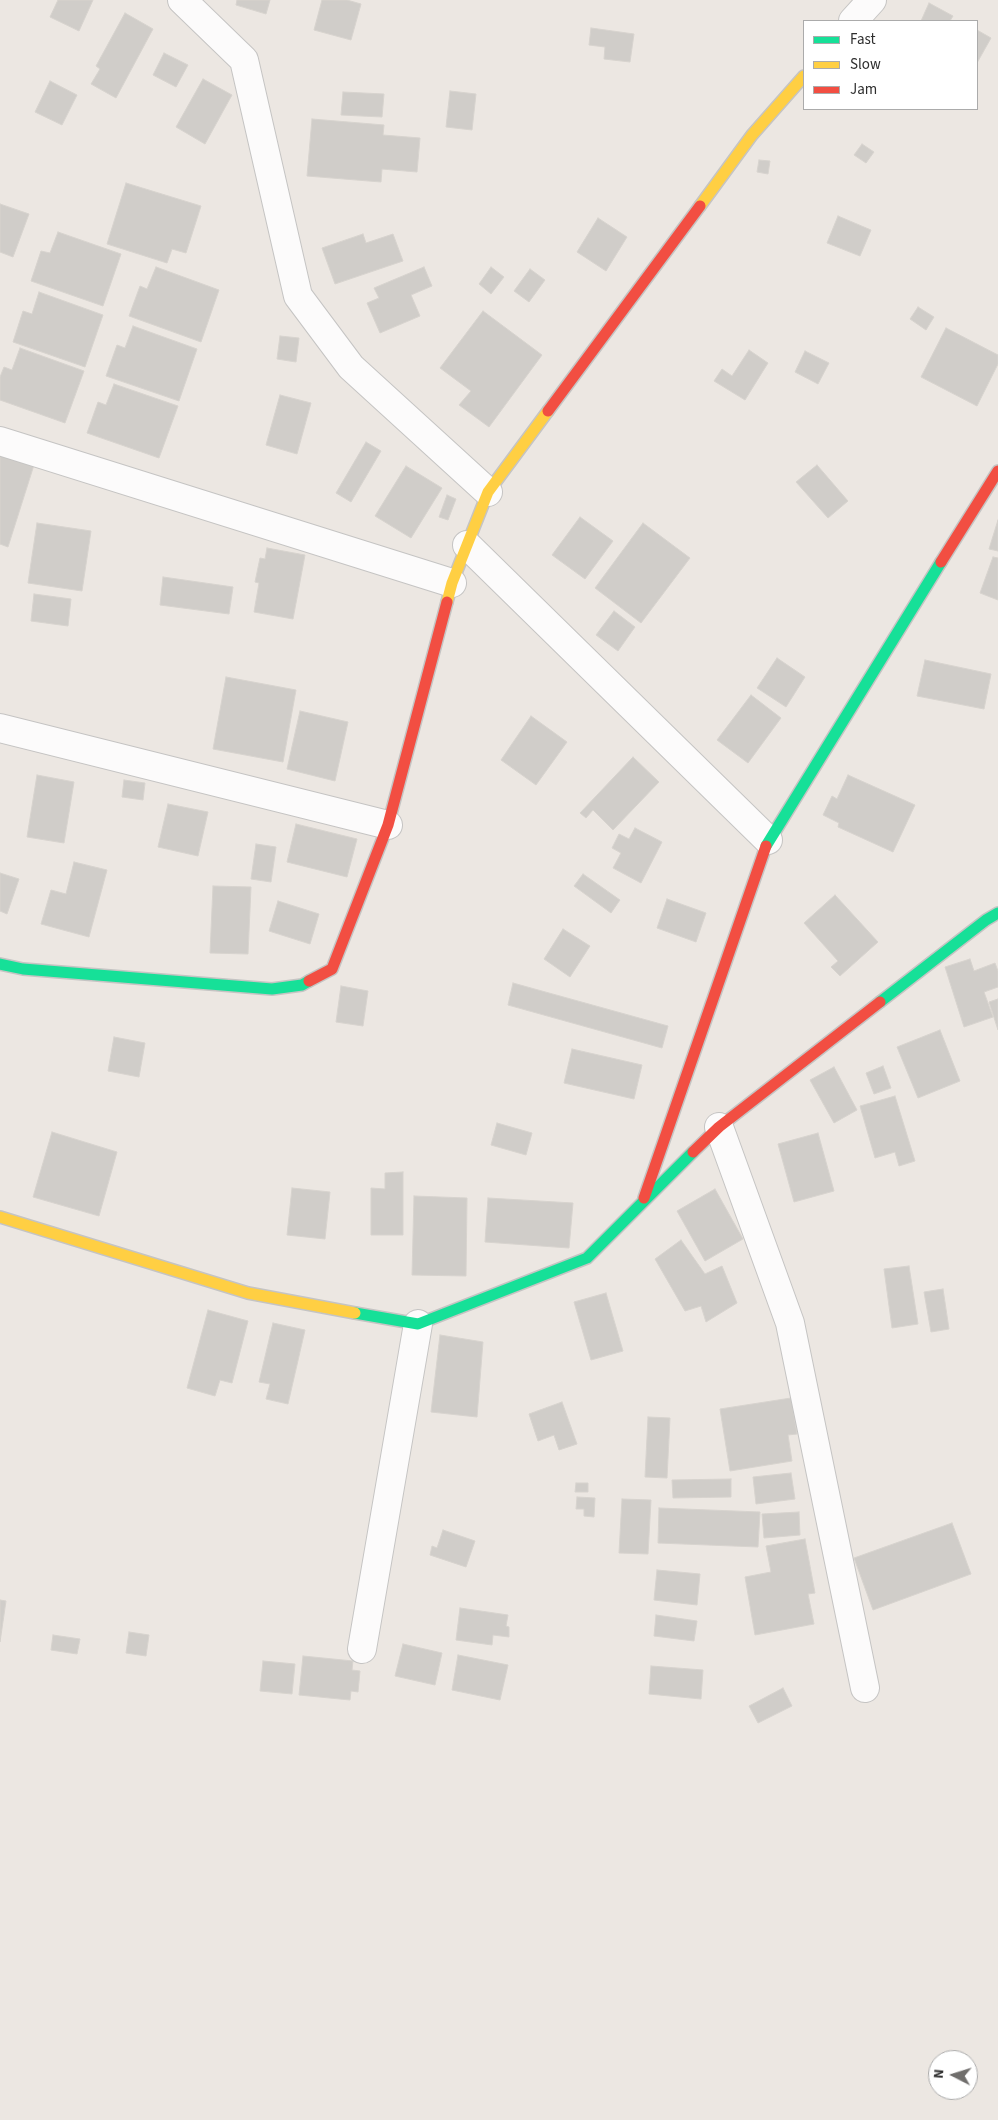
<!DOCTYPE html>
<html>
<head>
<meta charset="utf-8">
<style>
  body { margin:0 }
  #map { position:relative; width:998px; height:2120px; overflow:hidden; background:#ece7e2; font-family:"Source Sans 3",sans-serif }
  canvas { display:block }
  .legend { position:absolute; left:803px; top:20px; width:175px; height:90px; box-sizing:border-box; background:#fff; border:1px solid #ababab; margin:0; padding:6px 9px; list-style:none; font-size:15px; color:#2d2d2d }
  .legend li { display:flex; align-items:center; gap:10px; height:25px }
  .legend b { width:25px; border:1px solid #ababab }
  .north { position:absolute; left:928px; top:2050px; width:50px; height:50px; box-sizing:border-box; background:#fff; border:1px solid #ababab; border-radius:50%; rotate:275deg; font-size:14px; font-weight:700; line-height:20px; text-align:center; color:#2d2d2d }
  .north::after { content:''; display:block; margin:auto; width:18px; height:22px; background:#706e6c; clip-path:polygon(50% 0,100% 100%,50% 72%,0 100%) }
</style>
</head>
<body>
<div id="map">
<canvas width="998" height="2120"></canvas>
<ul class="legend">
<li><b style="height:6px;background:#16e098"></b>Fast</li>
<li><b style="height:6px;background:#ffcf43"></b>Slow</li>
<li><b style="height:6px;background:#f24e42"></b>Jam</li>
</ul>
<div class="north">N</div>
</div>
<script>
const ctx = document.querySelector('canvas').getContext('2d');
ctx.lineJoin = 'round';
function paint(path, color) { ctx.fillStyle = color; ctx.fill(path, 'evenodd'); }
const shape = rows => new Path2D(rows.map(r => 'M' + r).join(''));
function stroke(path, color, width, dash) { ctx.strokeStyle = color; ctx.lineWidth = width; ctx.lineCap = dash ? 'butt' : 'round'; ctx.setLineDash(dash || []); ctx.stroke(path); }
const building = shape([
  [58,0,93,0,79,31,50,17,58,0],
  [237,0,270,0,266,14,236,5,237,0],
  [322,0,347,0,361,4,351,40,314,30,322,0],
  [929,3,953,16,950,21,921,21,929,3],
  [125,13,153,29,116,98,91,84,100,69,96,66,125,13],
  [591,28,634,34,630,62,604,59,605,47,589,45,591,28],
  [977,30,991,38,977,63,977,30],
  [164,53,188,65,176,87,153,75,164,53],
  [203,79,232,95,205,144,176,127,203,79],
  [50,81,77,95,62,125,35,112,50,81],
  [450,91,476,94,472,130,446,127,450,91],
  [343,92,384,94,382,117,341,115,343,92],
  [312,119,384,125,383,135,420,138,417,172,382,169,381,182,307,176,312,119],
  [862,144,874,152,866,163,854,155,862,144],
  [759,160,770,161,768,174,757,172,759,160],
  [126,183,201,206,186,253,172,249,167,263,107,244,126,183],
  [0,204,29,214,13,257,0,252,0,204],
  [838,216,871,230,860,256,827,243,838,216],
  [598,218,627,237,606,271,577,252,598,218],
  [58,232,121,254,103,306,31,281,41,251,50,253,58,232],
  [363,234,366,243,393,234,403,261,335,284,322,248,363,234],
  [156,267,219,290,201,342,129,316,140,286,147,289,156,267],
  [424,267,432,286,411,295,420,316,380,333,367,303,379,298,374,288,424,267],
  [491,267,504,277,491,294,479,284,491,267],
  [530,269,545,280,529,302,514,291,530,269],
  [39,292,103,315,85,367,13,342,23,311,32,314,39,292],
  [918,307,934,317,926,330,910,319,918,307],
  [483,311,542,355,489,427,459,405,471,391,440,368,483,311],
  [133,326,197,349,179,401,106,376,117,345,125,348,133,326],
  [946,328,998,355,998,364,977,406,921,377,946,328],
  [280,336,299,338,296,362,277,359,280,336],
  [20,348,84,371,65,423,0,400,0,377,4,367,12,370,20,348],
  [749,350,768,363,745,400,714,381,722,369,732,376,749,350],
  [805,351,829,363,818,384,795,372,805,351],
  [114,384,178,406,159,458,87,433,98,402,106,405,114,384],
  [280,395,311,403,297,454,266,445,280,395],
  [366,442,381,451,351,502,336,493,366,442],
  [0,454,34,465,8,547,0,544,0,454],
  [817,465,848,501,828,518,796,482,817,465],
  [406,466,442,488,411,538,375,516,406,466],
  [447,495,456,499,448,520,439,517,447,495],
  [580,517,613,541,585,579,552,555,580,517],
  [998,520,998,551,989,549,998,520],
  [37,523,91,531,82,591,28,583,37,523],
  [643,523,690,558,641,623,595,588,643,523],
  [267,548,305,555,293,619,254,612,259,583,255,582,260,558,265,559,267,548],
  [993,557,998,558,998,600,980,593,993,557],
  [163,577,233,587,229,614,160,605,163,577],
  [34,594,71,599,68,626,31,621,34,594],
  [614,611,635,627,618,651,596,635,614,611],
  [777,658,805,677,786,707,757,688,777,658],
  [925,660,991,674,984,709,917,696,925,660],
  [226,677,296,690,283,762,213,749,226,677],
  [751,695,781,718,748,763,717,740,751,695],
  [300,711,348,722,335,781,287,769,300,711],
  [531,716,567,742,536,785,501,760,531,716],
  [633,757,659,782,613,830,593,810,586,818,580,813,633,757],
  [37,775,74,782,64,843,27,837,37,775],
  [848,775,915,805,893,852,838,827,839,823,823,815,832,796,837,799,848,775],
  [124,780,145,783,143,800,122,797,124,780],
  [168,804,208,812,198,856,158,847,168,804],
  [296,824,357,839,347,877,287,862,296,824],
  [635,828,662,842,641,883,613,868,621,853,612,848,619,834,629,839,635,828],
  [256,844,276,847,271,882,251,879,256,844],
  [74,862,107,870,89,937,41,924,51,890,66,894,74,862],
  [0,873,19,879,7,914,0,911,0,873],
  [583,874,620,900,611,913,574,886,583,874],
  [213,886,251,887,248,954,210,953,213,886],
  [835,895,878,942,840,976,831,967,838,961,804,923,835,895],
  [667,899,706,913,696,942,657,928,667,899],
  [278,901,319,914,310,944,269,931,278,901],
  [563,929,590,946,570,977,544,959,563,929],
  [970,959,974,971,995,963,998,971,998,987,984,992,993,1017,964,1027,945,967,970,959],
  [513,983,668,1026,662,1048,508,1005,513,983],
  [341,986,368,991,363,1026,336,1022,341,986],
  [998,999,998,1030,989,1002,998,999],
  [940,1030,960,1081,918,1098,897,1047,940,1030],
  [114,1037,145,1043,139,1077,108,1071,114,1037],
  [572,1049,642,1065,634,1099,564,1083,572,1049],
  [883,1066,891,1088,874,1094,866,1073,883,1066],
  [834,1067,857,1110,834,1123,810,1080,834,1067],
  [895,1096,915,1161,899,1166,895,1152,875,1158,860,1106,895,1096],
  [497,1123,532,1133,526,1155,491,1145,497,1123],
  [52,1132,117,1152,99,1216,33,1197,52,1132],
  [818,1133,834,1191,794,1202,778,1144,818,1133],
  [403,1172,403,1235,371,1235,371,1188,385,1189,385,1173,403,1172],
  [292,1188,330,1192,325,1239,287,1235,292,1188],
  [715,1189,743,1239,705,1261,677,1211,715,1189],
  [414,1196,467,1198,466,1276,412,1275,414,1196],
  [488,1198,573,1203,569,1248,485,1242,488,1198],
  [681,1240,705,1274,722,1266,737,1303,706,1322,701,1306,685,1311,655,1259,681,1240],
  [909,1266,918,1324,892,1328,884,1269,909,1266],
  [943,1289,949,1329,931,1332,924,1292,943,1289],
  [606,1293,623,1351,591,1360,574,1302,606,1293],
  [208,1310,248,1321,232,1383,220,1380,215,1396,187,1388,208,1310],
  [273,1323,305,1330,288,1404,266,1399,270,1384,259,1382,273,1323],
  [440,1335,483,1342,477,1417,431,1412,440,1335],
  [791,1398,797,1434,788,1435,792,1461,730,1471,720,1409,791,1398],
  [562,1402,577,1444,559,1450,554,1435,538,1441,529,1414,562,1402],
  [648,1417,670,1418,667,1478,645,1477,648,1417],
  [791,1473,795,1499,756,1504,753,1477,791,1473],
  [731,1479,731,1497,673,1498,672,1480,731,1479],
  [576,1483,588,1483,588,1492,575,1492,576,1483],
  [577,1497,595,1498,594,1517,584,1516,584,1509,576,1509,577,1497],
  [622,1499,651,1500,648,1554,619,1553,622,1499],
  [659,1508,760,1512,758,1547,658,1543,659,1508],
  [799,1512,800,1535,764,1538,762,1514,799,1512],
  [952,1523,971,1574,873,1610,854,1558,952,1523],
  [443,1530,475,1541,466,1567,430,1555,432,1546,437,1548,443,1530],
  [805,1539,815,1593,808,1594,814,1624,755,1635,745,1577,771,1572,766,1546,805,1539],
  [657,1570,700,1574,697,1605,654,1600,657,1570],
  [0,1600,6,1601,0,1642,0,1600],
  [460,1608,508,1615,506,1626,509,1627,509,1637,493,1635,492,1645,456,1640,460,1608],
  [656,1615,697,1621,694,1641,654,1636,656,1615],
  [129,1632,149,1635,146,1656,126,1653,129,1632],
  [53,1635,80,1639,77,1654,51,1650,53,1635],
  [403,1644,442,1653,435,1685,395,1676,403,1644],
  [458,1655,508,1665,500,1700,452,1690,458,1655],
  [303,1656,353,1661,352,1670,360,1671,358,1692,351,1691,350,1700,299,1695,303,1656],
  [263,1661,295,1664,292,1694,260,1691,263,1661],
  [651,1666,703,1670,701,1699,649,1694,651,1666],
  [783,1688,792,1706,758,1723,749,1706,783,1688]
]);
paint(building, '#d0cdc9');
stroke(building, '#d7d3ce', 1);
const street = shape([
  [182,0,244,60,298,296,351,367,488,492],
  [853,21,872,0],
  [0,441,452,583],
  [467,545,768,840],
  [0,728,388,825],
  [719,1127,790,1323,865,1688],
  [362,1649,418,1324]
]);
const fast = shape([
  [766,846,941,562],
  [0,964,23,969,272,989,302,985,309,981],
  [880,1002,986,920,998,913],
  [355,1313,418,1324,587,1258,693,1152]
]);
const slow = shape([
  [700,206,752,135,804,76],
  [447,602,452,583,488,492,548,411],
  [0,1217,248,1293,355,1313]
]);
const jam = shape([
  [548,411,700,206],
  [941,562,998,471],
  [309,981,332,969,388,825,447,602],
  [693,1152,719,1127,880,1002],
  [644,1198,766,846]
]);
stroke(street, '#c5c4c3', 30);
stroke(fast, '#c5c4c3', 14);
stroke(slow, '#c5c4c3', 14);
stroke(jam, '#c5c4c3', 14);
stroke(street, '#fcfbfb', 28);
stroke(fast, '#16e098', 11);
stroke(slow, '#ffcf43', 11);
stroke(jam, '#f24e42', 11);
</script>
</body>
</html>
